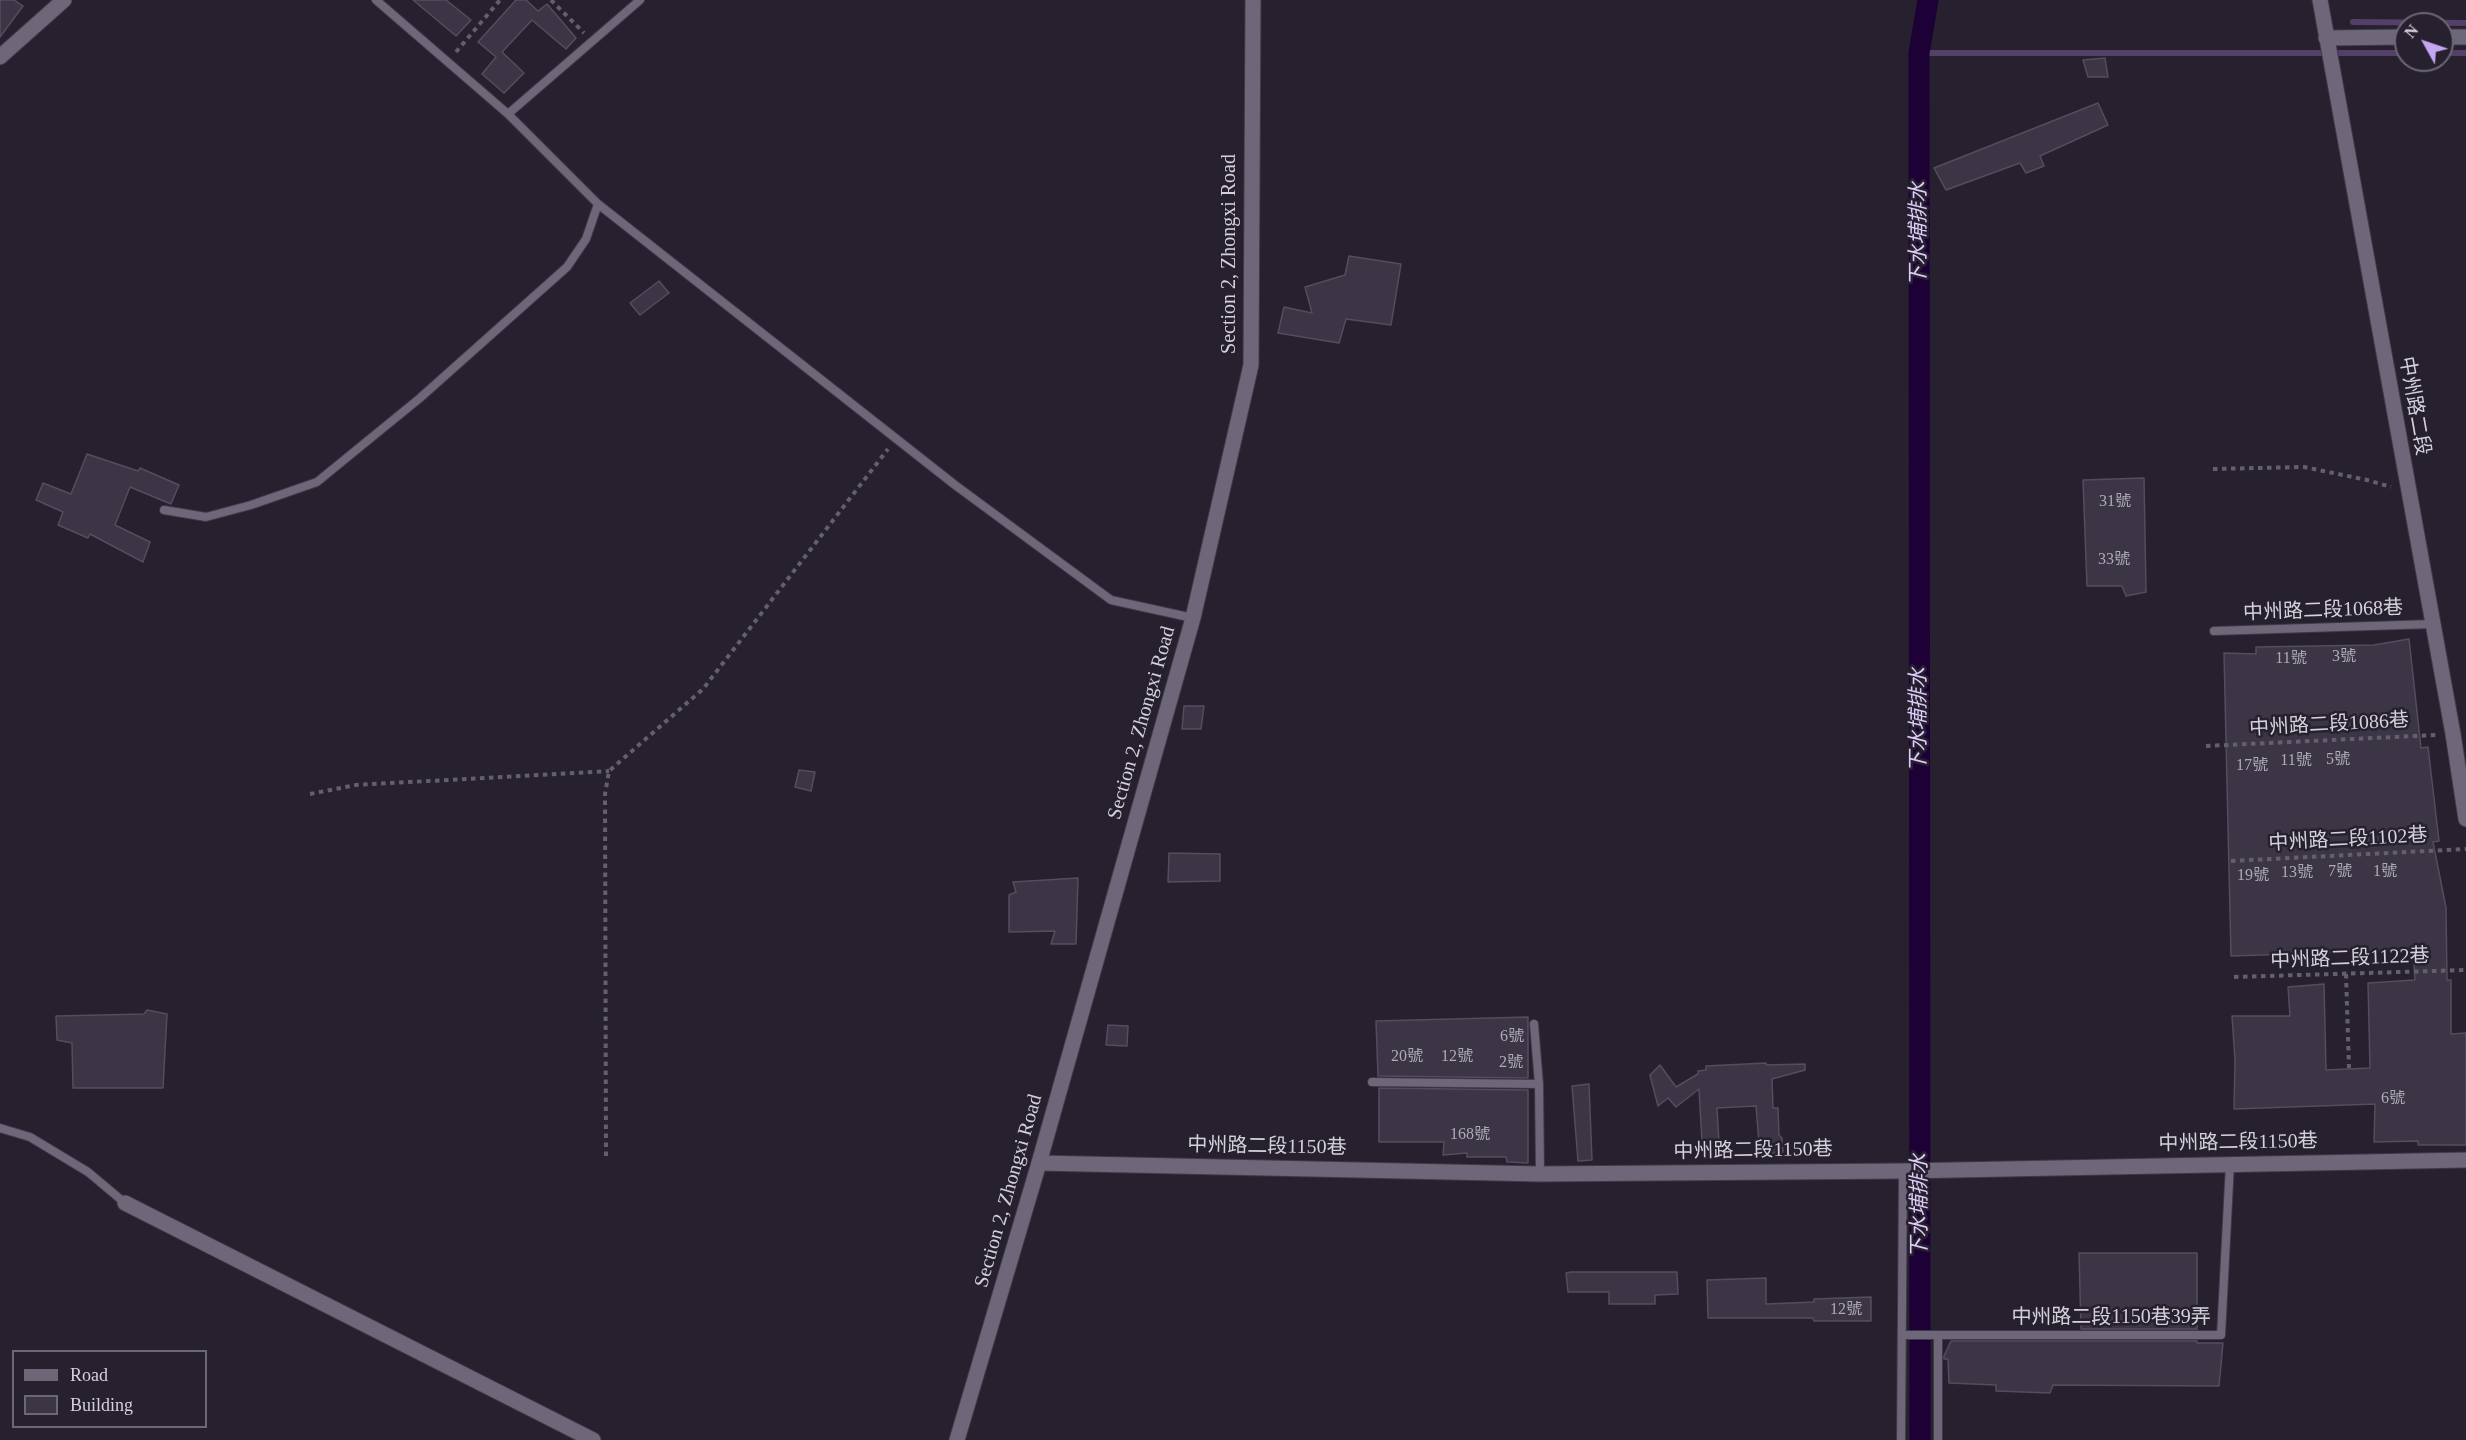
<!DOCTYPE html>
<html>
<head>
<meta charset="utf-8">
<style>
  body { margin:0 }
  #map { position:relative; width:2466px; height:1440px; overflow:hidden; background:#26202f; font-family:"Times New Roman",serif }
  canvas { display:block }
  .legend { position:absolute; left:12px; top:1350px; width:195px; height:78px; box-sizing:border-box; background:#26202f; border:2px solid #6c6774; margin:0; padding:8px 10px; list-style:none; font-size:18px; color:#d5d1db }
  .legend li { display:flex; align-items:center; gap:12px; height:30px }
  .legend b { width:30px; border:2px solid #6c6774 }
  .north { position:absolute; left:2394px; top:12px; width:60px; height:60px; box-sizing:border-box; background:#26202f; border:2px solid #6c6774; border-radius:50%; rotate:310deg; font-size:16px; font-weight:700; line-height:24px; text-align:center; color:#d5d1db }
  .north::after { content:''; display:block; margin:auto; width:21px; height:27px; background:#c5a6f1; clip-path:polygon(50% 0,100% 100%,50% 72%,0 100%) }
</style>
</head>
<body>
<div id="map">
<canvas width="2466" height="1440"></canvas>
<ul class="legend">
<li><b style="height:8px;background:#6e6779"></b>Road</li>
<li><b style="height:16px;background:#3b3545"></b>Building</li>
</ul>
<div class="north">N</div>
</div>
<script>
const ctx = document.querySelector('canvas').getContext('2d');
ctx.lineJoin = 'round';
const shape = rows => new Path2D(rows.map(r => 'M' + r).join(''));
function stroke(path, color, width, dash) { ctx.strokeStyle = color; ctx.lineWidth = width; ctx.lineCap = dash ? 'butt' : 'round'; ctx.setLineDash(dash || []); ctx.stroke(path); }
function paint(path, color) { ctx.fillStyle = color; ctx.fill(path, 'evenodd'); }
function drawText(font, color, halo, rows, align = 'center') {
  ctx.font = font + ' "Times New Roman","Noto Sans TC",serif'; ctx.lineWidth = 5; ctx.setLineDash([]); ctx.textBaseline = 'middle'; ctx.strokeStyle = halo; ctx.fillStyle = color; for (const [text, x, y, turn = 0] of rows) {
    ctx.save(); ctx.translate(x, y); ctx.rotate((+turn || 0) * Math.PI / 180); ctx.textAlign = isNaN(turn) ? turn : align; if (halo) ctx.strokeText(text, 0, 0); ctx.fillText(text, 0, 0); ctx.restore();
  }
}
stroke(shape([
  [2353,22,2466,23],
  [1919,53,2406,53],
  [2442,53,2466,53]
]), '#543f68', 6);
stroke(shape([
  [1920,1440,1919,53,1928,0]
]), '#1c0036', 21);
const building = shape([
  [0,0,14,0,23,6,0,37,0,0],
  [413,0,446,0,471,20,456,36,413,0],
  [516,0,526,0,538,11,547,4,576,38,566,49,532,20,502,52,524,73,504,93,482,74,496,57,478,42,516,0],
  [2105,58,2108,77,2088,77,2083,60,2105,58],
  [2098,103,2108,125,2040,156,2044,166,2026,173,2020,163,1946,190,1934,168,2098,103],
  [1349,256,1401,264,1391,325,1346,319,1339,343,1278,333,1284,307,1312,313,1305,287,1345,275,1349,256],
  [659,281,669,293,640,315,630,303,659,281],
  [87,454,138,471,140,468,179,485,171,504,130,487,115,525,150,542,143,562,90,534,88,538,58,525,63,512,36,500,43,483,71,494,87,454],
  [2144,478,2146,592,2126,596,2122,586,2087,586,2083,480,2144,478],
  [2409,639,2421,748,2428,747,2439,841,2433,842,2446,908,2447,980,2451,980,2451,1034,2466,1033,2466,1145,2418,1145,2418,1141,2374,1142,2375,1104,2234,1109,2235,1060,2232,1016,2290,1016,2288,987,2324,984,2326,1070,2370,1068,2368,983,2415,980,2413,950,2231,956,2224,653,2256,654,2256,647,2374,645,2409,639],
  [1184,706,1204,706,1201,729,1182,729,1184,706],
  [799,770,815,772,811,791,795,787,799,770],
  [1169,853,1220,854,1220,881,1168,882,1169,853],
  [1078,878,1076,944,1051,944,1055,931,1009,932,1009,895,1016,892,1013,882,1078,878],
  [147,1010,167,1014,163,1088,73,1088,72,1043,57,1040,56,1016,144,1014,147,1010],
  [1528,1017,1528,1078,1378,1076,1376,1021,1528,1017],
  [1108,1025,1128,1026,1127,1046,1106,1045,1108,1025],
  [1766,1063,1766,1065,1805,1064,1805,1070,1772,1079,1773,1108,1778,1108,1779,1135,1782,1138,1783,1152,1760,1155,1756,1106,1717,1108,1719,1143,1702,1142,1699,1089,1676,1107,1668,1098,1658,1106,1650,1075,1660,1065,1676,1087,1698,1074,1698,1071,1706,1070,1706,1066,1766,1063],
  [1589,1084,1592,1160,1578,1161,1572,1086,1589,1084],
  [1379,1088,1528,1090,1528,1163,1507,1162,1506,1157,1467,1157,1467,1153,1443,1155,1444,1142,1379,1142,1379,1088],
  [2079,1253,2197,1253,2197,1329,2081,1329,2079,1253],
  [1571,1272,1677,1272,1678,1294,1655,1295,1655,1304,1609,1304,1609,1292,1568,1292,1566,1273,1571,1272],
  [1766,1278,1766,1304,1814,1302,1814,1299,1871,1297,1871,1321,1814,1321,1813,1318,1708,1318,1707,1280,1766,1278],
  [1951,1341,2197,1341,2197,1343,2223,1343,2219,1386,2053,1385,2050,1393,1996,1391,1996,1385,1949,1383,1948,1359,1944,1359,1944,1356,1951,1341]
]);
paint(building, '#3b3545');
stroke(building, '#544d5e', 1.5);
const service = shape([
  [376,0,508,114,640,0],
  [508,114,598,204,955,485,1111,600,1193,618],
  [164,510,206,517,251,505,317,482,420,398,567,267,586,239,598,204],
  [2214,631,2433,624],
  [1534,1024,1539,1084],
  [1372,1082,1539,1084,1540,1174],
  [0,1128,30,1137,88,1172,125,1203],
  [1902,1335,2221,1335,2230,1164],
  [1901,1440,1903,1171],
  [1938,1440,1938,1335]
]);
const minor = shape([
  [2442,37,2466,37],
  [2326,38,2406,37],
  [0,57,64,0],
  [1039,1163,1540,1174,1903,1171,2466,1160],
  [125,1203,593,1440]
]);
const tertiary = shape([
  [2320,0,2453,734,2466,819],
  [957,1440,1039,1163,1193,618,1251,365,1253,0]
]);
stroke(service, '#3f3a46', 10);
stroke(minor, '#3f3a46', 17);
stroke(tertiary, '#3f3a46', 17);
stroke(shape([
  [551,0,584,33],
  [456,52,500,0],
  [2213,469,2304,467,2367,480,2391,487],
  [2206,746,2436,735],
  [310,794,356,785,609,771],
  [2231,861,2466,849],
  [2346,974,2349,1068],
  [2234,977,2466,970],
  [606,1156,605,794,609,771,703,689,888,449]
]), '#645f6c', 4, [4.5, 4.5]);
stroke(service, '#6e6779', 8);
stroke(minor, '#6e6779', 15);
stroke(tertiary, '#6e6779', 15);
drawText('16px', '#aeaab6', null, [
  ["31號",2115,502],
  ["33號",2114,560],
  ["3號",2344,657],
  ["11號",2291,659],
  ["5號",2338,760],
  ["11號",2296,761],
  ["17號",2252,766],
  ["7號",2340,872],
  ["1號",2385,872],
  ["13號",2297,873],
  ["19號",2253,876],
  ["6號",1512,1037],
  ["20號",1407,1057],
  ["12號",1457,1057],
  ["2號",1511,1063],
  ["6號",2393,1099],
  ["168號",1470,1135],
  ["12號",1846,1310]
]);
drawText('20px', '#d5d1db', '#26202f', [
  ["Section 2, Zhongxi Road",1230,254,-90],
  ["中州路二段",2414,406,80],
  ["中州路二段1068巷",2323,611,-2],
  ["Section 2, Zhongxi Road",1142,723,-74],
  ["中州路二段1086巷",2329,725,-3],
  ["中州路二段1102巷",2348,840,-3],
  ["中州路二段1122巷",2350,959,-2],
  ["中州路二段1150巷",2238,1143,-1],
  ["中州路二段1150巷",1267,1147,1],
  ["中州路二段1150巷",1753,1151,-1],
  ["Section 2, Zhongxi Road",1009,1191,-74],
  ["中州路二段1150巷39弄",2111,1318]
]);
drawText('italic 21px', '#ddccf8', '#26202f', [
  ["下水埔排水",1919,234,-90],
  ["下水埔排水",1919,720,-90],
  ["下水埔排水",1920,1206,-90]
]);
</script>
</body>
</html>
